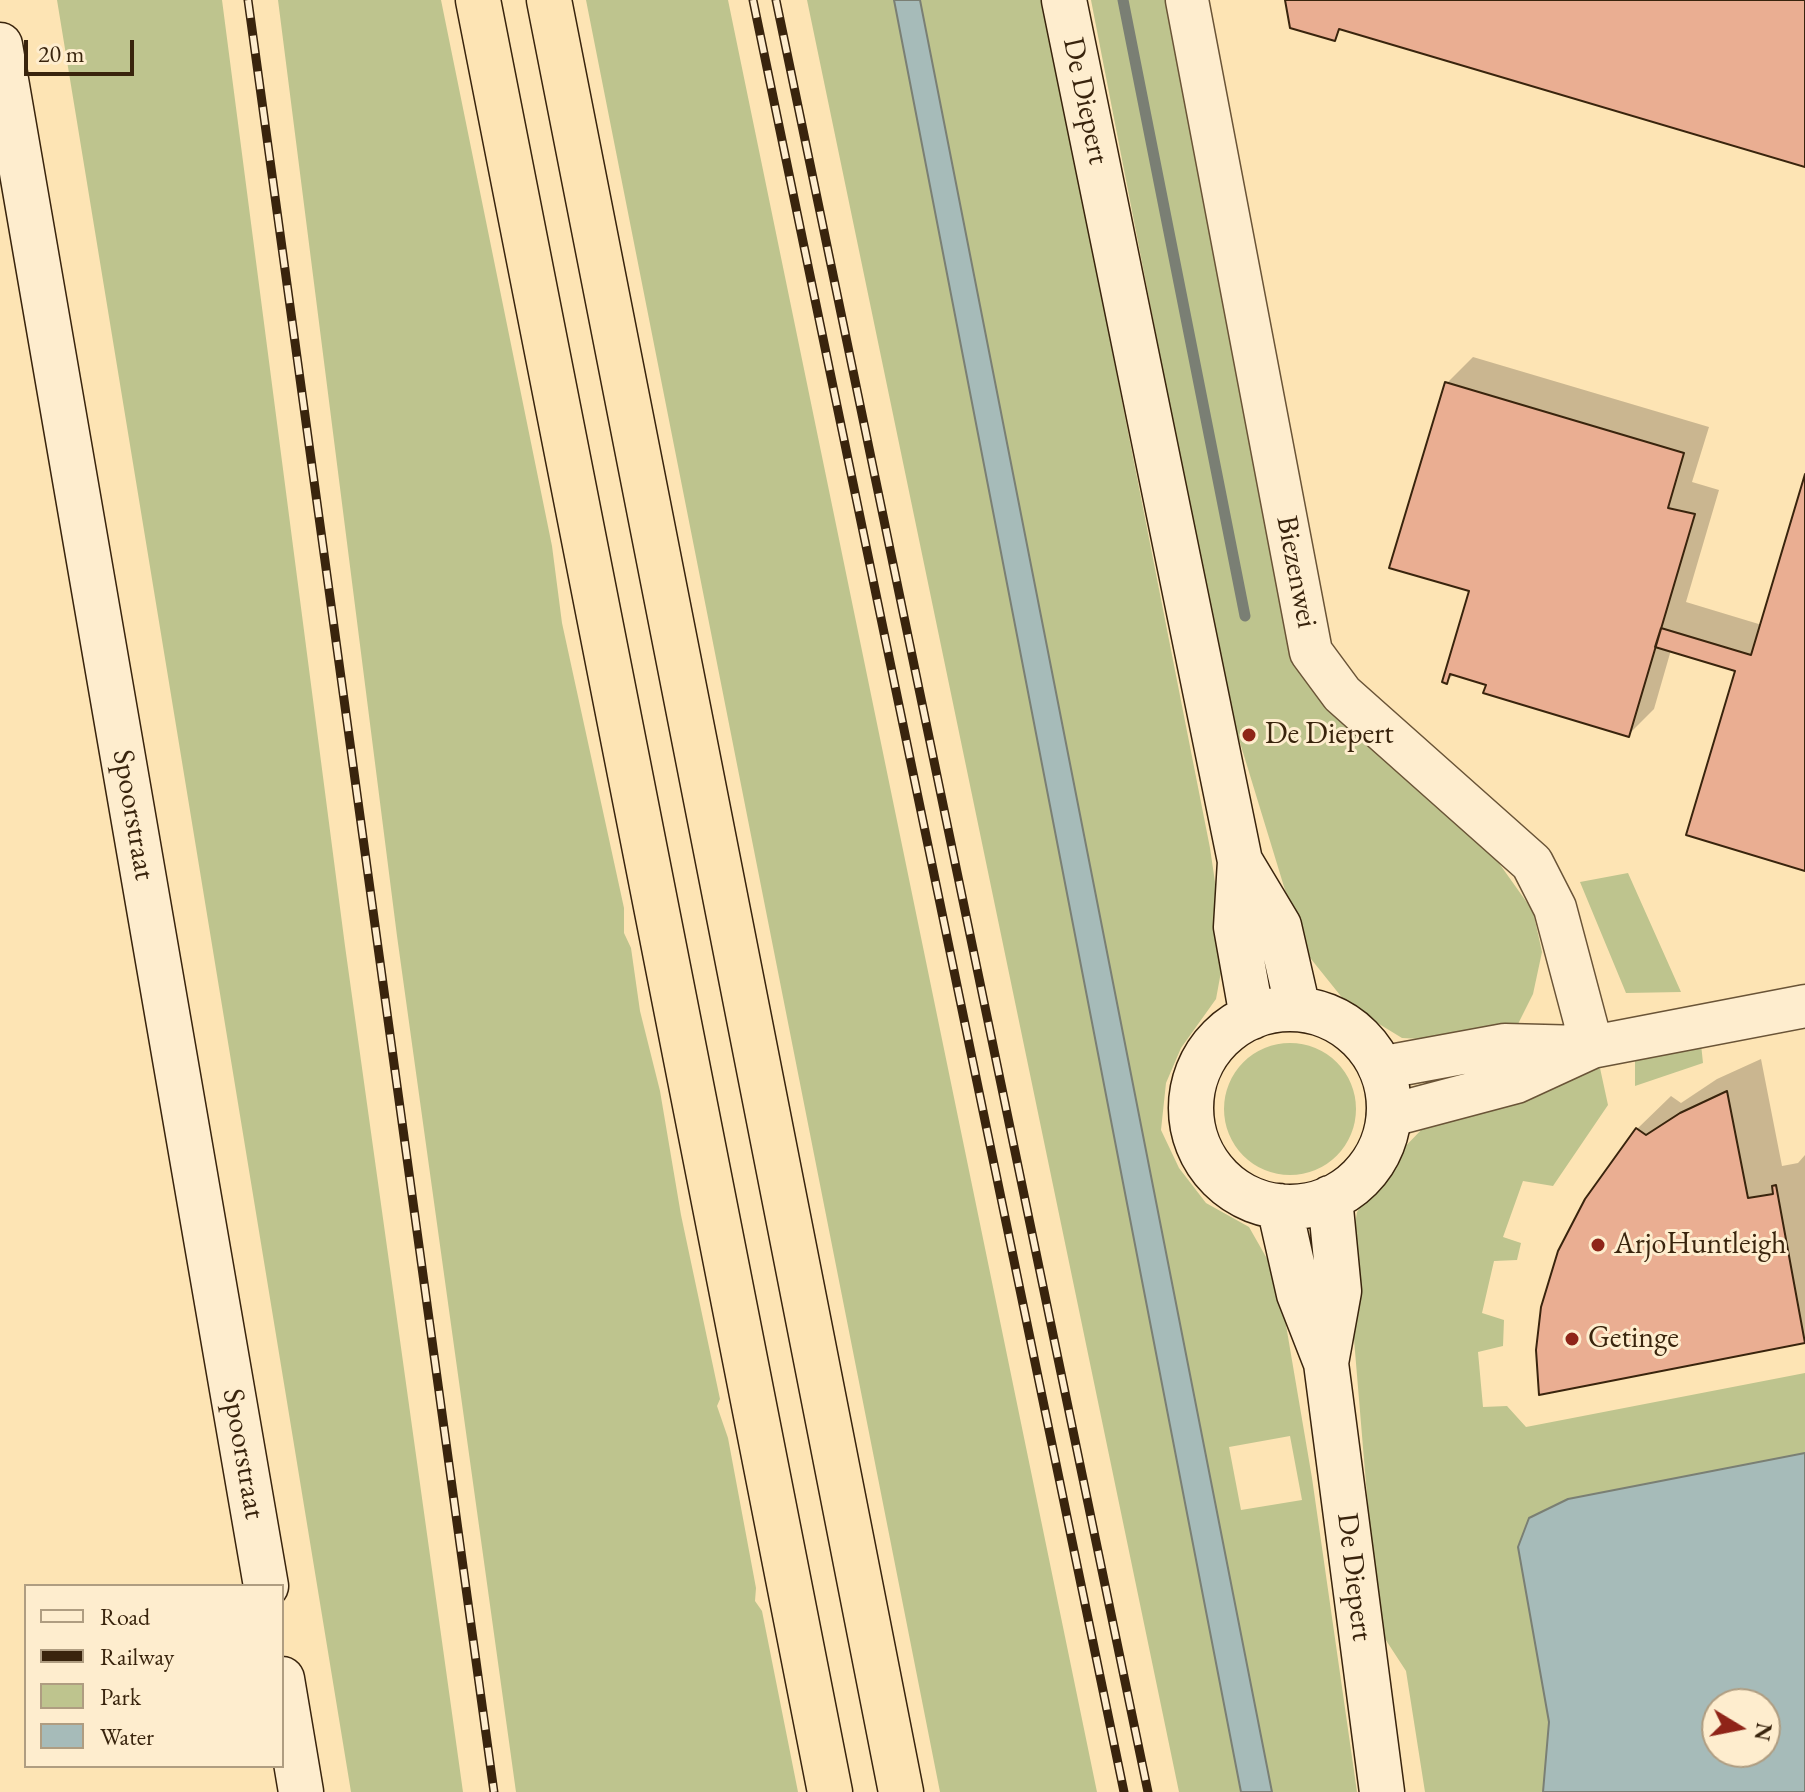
<!DOCTYPE html>
<html>
<head>
<meta charset="utf-8">
<style>
  body { margin:0 }
  #map { position:relative; width:1805px; height:1792px; overflow:hidden; background:#fde4b4; font-family:"EB Garamond",serif }
  canvas { display:block }
  .legend { position:absolute; left:24px; top:1584px; width:260px; height:184px; box-sizing:border-box; background:#feedce; border:2px solid #af9d81; margin:0; padding:10px 14px; list-style:none; font-size:24px; color:#39240d }
  .legend li { display:flex; align-items:center; gap:16px; height:40px }
  .legend b { width:40px; border:2px solid #af9d81 }
  .north { position:absolute; left:1701px; top:1688px; width:80px; height:80px; box-sizing:border-box; background:#feedce; border:2px solid #af9d81; border-radius:50%; rotate:100deg; font-size:22px; font-weight:700; line-height:32px; text-align:center; color:#39240d }
  .north::after { content:''; display:block; margin:auto; width:28px; height:36px; background:#8f2418; clip-path:polygon(50% 0,100% 100%,50% 72%,0 100%) }
  .scale { position:absolute; left:24px; top:40px; width:110px; height:36px; box-sizing:border-box; border:4px solid #39240d; border-top:0; padding-left:10px; font-size:24px; line-height:28px; white-space:nowrap; color:#39240d; -webkit-text-stroke:6px #feedce; paint-order:stroke }
</style>
</head>
<body>
<div id="map">
<canvas width="1805" height="1792"></canvas>
<ul class="legend">
<li><b style="height:10px;background:#feedce"></b>Road</li>
<li><b style="height:10px;background:#39240d"></b>Railway</li>
<li><b style="height:22px;background:#bec48e"></b>Park</li>
<li><b style="height:22px;background:#a6bbb9"></b>Water</li>
</ul>
<div class="north">N</div>
<div class="scale">20 m</div>
</div>
<script>
const ctx = document.querySelector('canvas').getContext('2d');
ctx.lineJoin = 'round';
function paint(path, color) { ctx.fillStyle = color; ctx.fill(path, 'evenodd'); }
const shape = rows => new Path2D(rows.map(r => 'M' + r).join(''));
function stroke(path, color, width, dash) { ctx.strokeStyle = color; ctx.lineWidth = width; ctx.lineCap = dash ? 'butt' : 'round'; ctx.setLineDash(dash || []); ctx.stroke(path); }
function drawText(font, color, halo, rows, align = 'center') {
  ctx.font = font + ' "EB Garamond",serif'; ctx.lineWidth = 6; ctx.setLineDash([]); ctx.textBaseline = 'middle'; ctx.strokeStyle = halo; ctx.fillStyle = color; for (const [text, x, y, turn = 0] of rows) {
    ctx.save(); ctx.translate(x, y); ctx.rotate((+turn || 0) * Math.PI / 180); ctx.textAlign = isNaN(turn) ? turn : align; if (halo) ctx.strokeText(text, 0, 0); ctx.fillText(text, 0, 0); ctx.restore();
  }
}
paint(shape([
  [57,0,222,0,345,946,463,1792,351,1792],
  [278,0,441,0,552,546,562,623,624,908,624,933,631,948,640,1011,660,1091,681,1215,720,1399,717,1406,728,1438,756,1588,755,1601,762,1611,798,1792,516,1792,397,936],
  [586,0,728,0,1097,1792,940,1792],
  [807,0,894,0,1241,1792,1179,1792],
  [920,0,1043,0,1210,848,1225,950,1216,999,1181,1048,1166,1083,1161,1130,1179,1168,1206,1203,1249,1227,1278,1278,1312,1478,1357,1792,1272,1792],
  [1290,1436,1302,1500,1241,1510,1229,1447],
  [1091,0,1167,0,1301,675,1496,859,1533,911,1542,952,1533,994,1518,1024,1459,1041,1402,1038,1348,1005,1303,949,1227,700],
  [1628,873,1681,992,1626,993,1580,882],
  '1224 1109a66 66 0 1 1 132 0a66 66 0 1 1-132 0Z',
  [1701,1044,1703,1063,1635,1086,1635,1057],
  [1600,1068,1608,1105,1553,1186,1523,1181,1503,1237,1521,1243,1517,1260,1494,1261,1482,1313,1504,1320,1503,1346,1478,1352,1483,1407,1507,1406,1526,1427,1805,1373,1805,1453,1568,1499,1529,1518,1518,1547,1549,1722,1543,1792,1425,1792,1406,1671,1378,1628,1348,1267,1357,1212,1397,1155,1425,1126]
]), '#bec48e');
const water = shape([
  [894,0,920,0,1272,1792,1241,1792,894,0],
  [1805,1453,1805,1792,1543,1792,1549,1722,1518,1547,1529,1518,1568,1499,1805,1453],
  [1717,1704,1765,1704,1765,1752,1717,1752,1717,1704]
]);
paint(water, '#a6bbb9');
stroke(water, '#7a7f74', 2);
paint(shape([
  [1473,357,1709,427,1692,482,1719,490,1686,602,1762,625,1805,481,1805,868,1738,670,1671,650,1654,709,1628,735,1489,683,1455,673,1447,681,1471,590,1447,383],
  [1761,1059,1782,1166,1798,1163,1805,1155,1805,1341,1541,1393,1637,1129,1671,1096,1681,1103,1717,1079]
]), '#0003');
stroke(shape([
  [1123,0,1245,616]
]), '#7a7f74', 11);
const building = shape([
  [1285,0,1805,0,1805,167,1339,29,1335,41,1290,28,1285,0],
  [1445,382,1684,453,1668,508,1695,514,1629,737,1483,693,1486,685,1450,674,1447,684,1442,682,1469,591,1389,568,1445,382],
  [1805,474,1805,871,1686,835,1735,671,1655,647,1661,628,1751,655,1805,474],
  [1727,1091,1748,1198,1773,1194,1772,1186,1776,1185,1805,1343,1539,1395,1536,1350,1541,1307,1558,1251,1585,1199,1636,1128,1646,1135,1680,1113,1727,1091]
]);
paint(building, '#eaae92');
stroke(building, '#39240d', 2);
const street = shape([
  [1187,0,1311,652,1342,694,1532,863,1555,908,1592,1047],
  [1380,1068,1505,1045,1583,1047],
  [1388,1116,1516,1082,1592,1047,1805,1006]
]);
const secondary = shape([
  [1064,0,1240,861,1236,927,1252,1017],
  [0,45,266,1586],
  [1240,861,1279,926,1298,1009],
  '1191 1108a99 99 0 1 1 198 0a99 99 0 1 1-198 0Z',
  [1279,1206,1299,1294,1326,1363,1382,1792],
  [1326,1363,1339,1291,1330,1198],
  [282,1679,301,1792]
]);
const highway = shape([
  [478,0,830,1792],
  [549,0,901,1792]
]);
stroke(street, '#6a5437', 45);
stroke(secondary, '#39240d', 47);
stroke(highway, '#39240d', 47);
stroke(street, '#feedce', 42);
stroke(secondary, '#feedce', 44);
stroke(highway, '#fde4b4', 44);
const rail = shape([
  [248,0,494,1792],
  [753,0,1124,1792],
  [776,0,1148,1792]
]);
stroke(rail, '#39240d', 9);
stroke(rail, '#feedce', 6, [18]);
for (const [x, y, r, color] of [
  [1249,735,8,"#8f2418"],
  [1598,1245,8,"#8f2418"],
  [1572,1339,8,"#8f2418"]
]) { const dot = new Path2D(); dot.arc(x, y, r, 0, 2 * Math.PI); ctx.fillStyle = color; ctx.fill(dot); stroke(dot, '#feedce', 3); }
drawText('30px', '#39240d', '#feedce', [
  ["De Diepert",1085,101,78],
  ["Biezenwei",1296,572,79],
  ["Spoorstraat",133,815,80],
  ["Spoorstraat",243,1454,80],
  ["De Diepert",1354,1577,83]
]);
drawText('30px', '#39240d', '#feedce', [
  ["De Diepert",1265,735],
  ["ArjoHuntleigh",1614,1245],
  ["Getinge",1588,1339]
], 'left');
</script>
</body>
</html>
